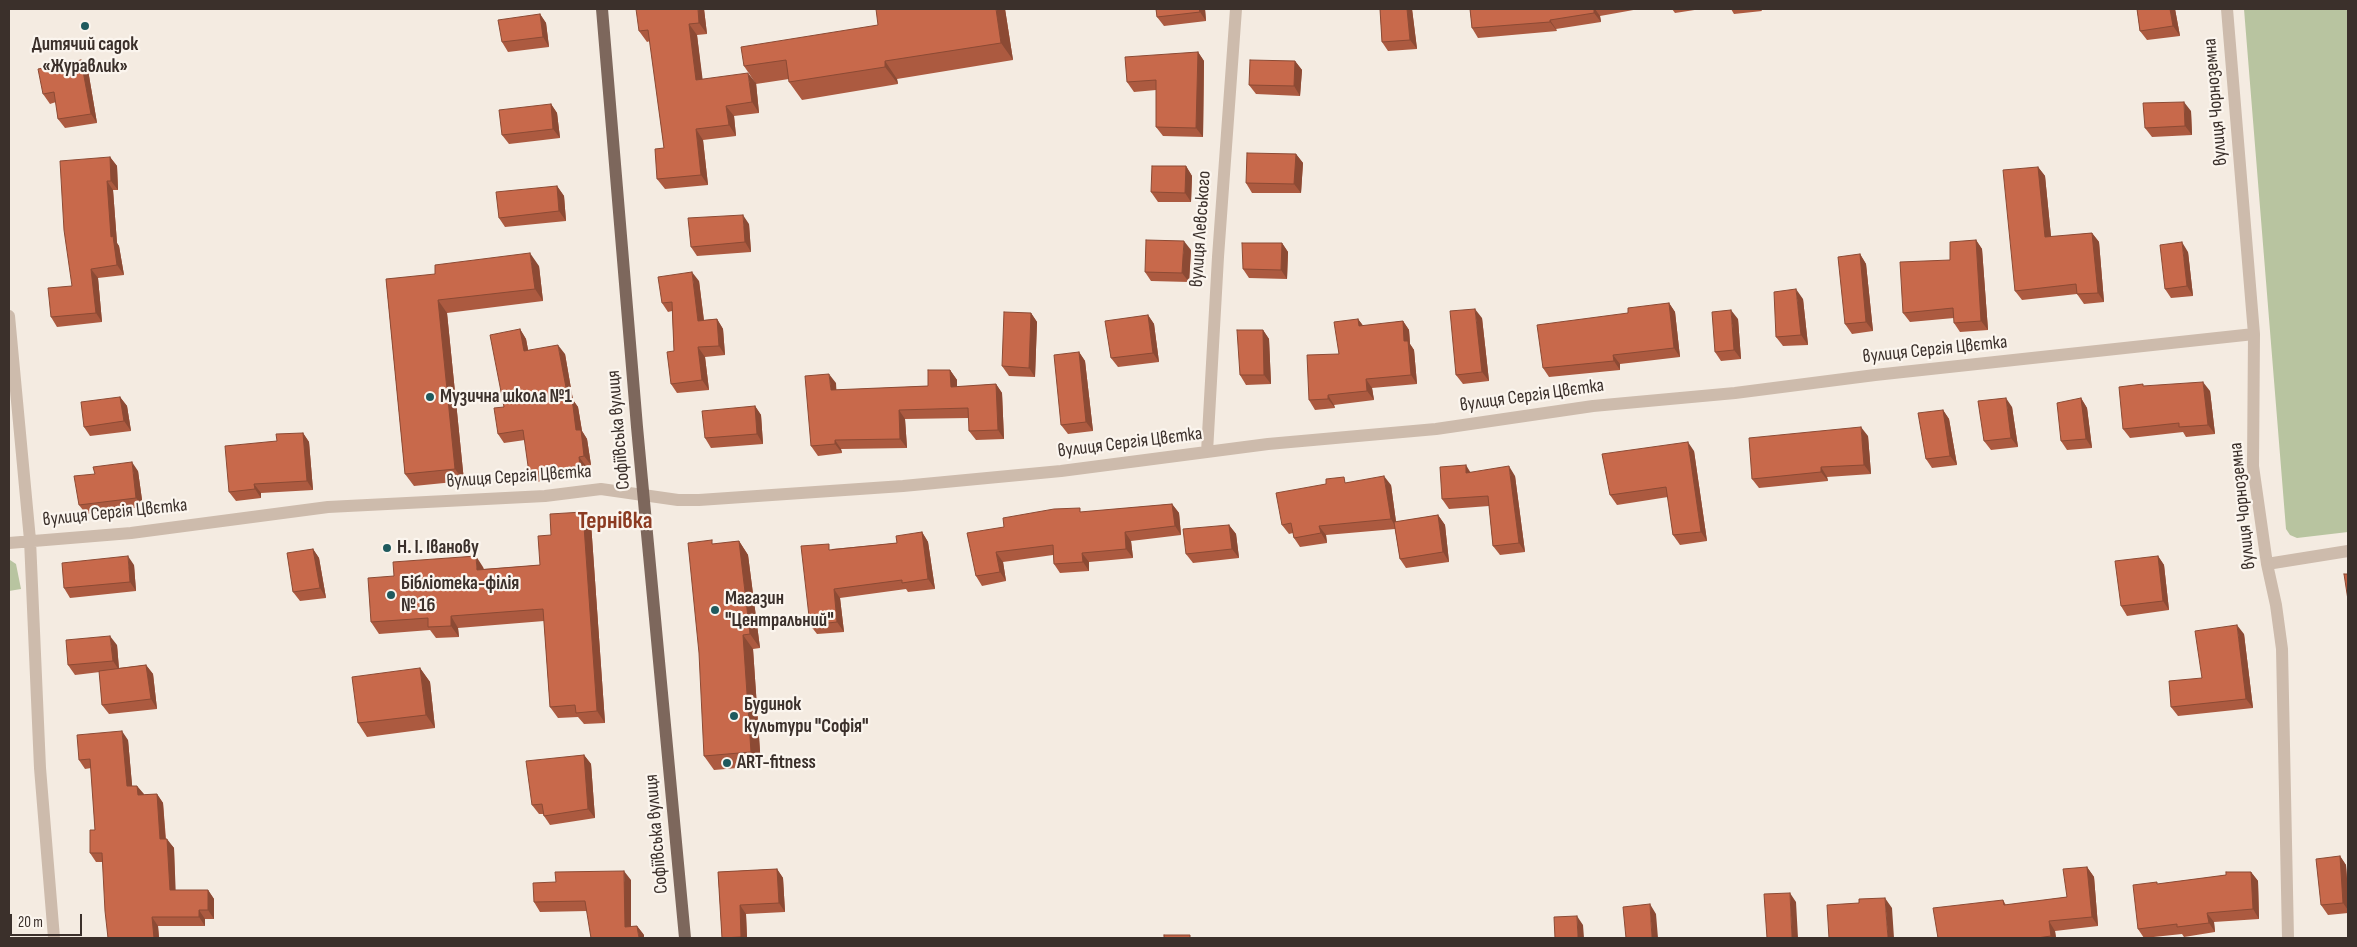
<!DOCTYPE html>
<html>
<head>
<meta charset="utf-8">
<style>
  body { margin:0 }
  #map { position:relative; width:2357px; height:947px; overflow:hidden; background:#f4ebe1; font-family:"Sofia Sans Condensed",sans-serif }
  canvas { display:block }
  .frame { position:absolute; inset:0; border:10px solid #3b302b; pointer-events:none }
  .scale { position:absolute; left:10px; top:914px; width:72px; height:22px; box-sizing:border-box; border:2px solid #3b302b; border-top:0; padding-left:6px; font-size:15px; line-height:18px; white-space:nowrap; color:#3b302b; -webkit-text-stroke:4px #fbf5ee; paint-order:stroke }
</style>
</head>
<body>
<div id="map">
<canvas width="2357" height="947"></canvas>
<div class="frame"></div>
<div class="scale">20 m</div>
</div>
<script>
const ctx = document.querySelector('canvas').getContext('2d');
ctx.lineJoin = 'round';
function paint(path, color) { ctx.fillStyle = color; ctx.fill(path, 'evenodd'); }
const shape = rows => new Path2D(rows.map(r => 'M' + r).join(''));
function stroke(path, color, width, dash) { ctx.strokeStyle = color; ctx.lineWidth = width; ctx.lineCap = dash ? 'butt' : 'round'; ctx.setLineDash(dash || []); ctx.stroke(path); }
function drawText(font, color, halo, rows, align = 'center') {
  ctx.font = font + ' "Sofia Sans Condensed",sans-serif'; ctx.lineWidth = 4.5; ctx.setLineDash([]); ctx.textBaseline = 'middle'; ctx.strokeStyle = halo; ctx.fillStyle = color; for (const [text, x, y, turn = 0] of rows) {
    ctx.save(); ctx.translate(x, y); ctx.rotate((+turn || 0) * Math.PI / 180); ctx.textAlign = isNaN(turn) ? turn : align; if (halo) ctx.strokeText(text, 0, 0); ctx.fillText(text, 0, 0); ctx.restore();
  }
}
paint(shape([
  [2244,9,2348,9,2348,532,2297,538,2290,535,2286,529],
  [10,560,16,564,21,589,9,591]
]), '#b8c4a0');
stroke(shape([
  [2227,9,2254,334,2253,466,2267,564,2276,605,2282,649,2288,938],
  [9,316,30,540,40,768,54,938],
  [1207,452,1218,257,1236,9],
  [9,543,131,533,328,507,545,496,601,489,678,500,699,500,903,486,1061,471,1268,444,1436,429,1593,406,1735,393,1875,375,2254,334],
  [2267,564,2348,551]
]), '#cdbbac', 12);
stroke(shape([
  [602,9,637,427,685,938]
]), '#7d675c', 12);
paint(shape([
  [704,9,707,34,697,35,702,79,756,83,759,113,734,116,736,136,703,140,708,185,665,189,657,179,664,148,650,41,647,42,639,31],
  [1005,9,1013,60,897,79,898,84,802,100,789,82,789,79,756,84,744,66],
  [1156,9,1205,9,1206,21,1164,26,1157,17],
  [1380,9,1412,9,1417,49,1388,51,1382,42],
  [1470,9,1639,9,1600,16,1601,22,1556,29,1557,31,1478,38,1472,28],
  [1672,9,1701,9,1675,13],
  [1731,9,1761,9,1762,11,1734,14],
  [2137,9,2175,9,2180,36,2147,40,2140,31],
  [540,14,546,23,549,47,508,52,502,42],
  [1198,52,1204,61,1203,137,1163,136,1156,127,1156,90,1134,92,1127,82],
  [1295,61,1302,70,1300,96,1256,94,1249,85],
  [88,70,97,123,65,128,58,119,56,102,50,104,43,94],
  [551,104,557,113,560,138,509,144,502,135],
  [2191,111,2192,135,2152,137,2145,128],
  [1296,154,1303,163,1301,193,1252,193,1246,183],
  [110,157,117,166,118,190,113,190,117,243,119,246,124,275,98,278,102,322,57,327,51,317,72,286],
  [1186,166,1192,176,1191,202,1158,202,1151,192],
  [2038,167,2045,176,2051,237,2092,233,2099,242,2104,302,2084,304,2077,294,2022,300,2015,291],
  [557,186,564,196,566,221,505,227,499,218],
  [749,224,751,252,697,256,691,247],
  [1976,240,1982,249,1988,330,1960,332,1954,323,1954,318,1910,322,1903,313,1950,260],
  [1282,243,1288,252,1287,279,1249,278,1243,269],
  [1191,250,1189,282,1151,281,1145,272],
  [2188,252,2193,296,2171,298,2165,289],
  [1860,254,1866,264,1873,331,1852,334,1845,324],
  [539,266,543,301,447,313,464,481,414,486,405,474,386,279],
  [699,281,704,320,717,319,723,329,725,355,705,357,709,390,677,393,671,384,674,351,672,311,668,312,662,303],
  [1803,299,1808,345,1783,346,1776,337],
  [1669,303,1675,312,1680,357,1620,364,1620,370,1549,377,1543,368,1628,313],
  [1031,313,1037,322,1035,377,1009,376,1002,366],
  [1148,315,1154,324,1159,362,1118,367,1111,358],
  [1482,318,1489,381,1463,384,1456,375],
  [1358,319,1363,326,1403,321,1409,330,1410,344,1414,350,1417,384,1372,388,1374,400,1334,405,1335,408,1315,410,1309,400,1339,354],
  [1738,319,1741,359,1721,361,1715,352],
  [520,329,526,339,528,350,565,354,573,400,578,407,582,431,587,439,591,465,586,466,587,475,535,482,529,473,525,440,504,443,498,434],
  [1263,330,1269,339,1271,384,1246,385,1240,375],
  [1079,352,1085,361,1093,431,1068,434,1061,425],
  [950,370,957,380,957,387,996,384,1002,393,1004,439,976,440,969,431,969,418,905,419,907,448,841,449,842,453,818,456,811,446,836,383,836,390,928,386],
  [2144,386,2210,391,2215,434,2186,437,2183,432,2130,438,2123,429],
  [120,397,127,406,131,431,90,436,84,427],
  [2081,398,2087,408,2092,448,2067,450,2061,441],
  [755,406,761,415,763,444,711,448,705,438],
  [2012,407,2018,447,1991,450,1984,441],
  [1943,410,1949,419,1957,465,1932,468,1926,459],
  [303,433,309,442,313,490,261,493,261,498,236,501,229,492,277,441],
  [1868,436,1871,474,1827,477,1828,481,1759,488,1752,479],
  [1694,451,1707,541,1680,545,1673,535,1668,497,1617,505,1610,495],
  [138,471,143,507,86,514,79,505],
  [1470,472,1515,476,1525,552,1500,555,1493,546,1489,506,1449,509,1442,499],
  [1348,482,1391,485,1396,522,1438,515,1445,525,1449,562,1406,568,1400,559,1395,529,1326,535,1327,543,1300,547,1294,538,1293,533,1289,534,1282,525],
  [1172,504,1179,513,1181,535,1131,541,1133,558,1089,562,1089,571,1060,573,1054,564,1053,555,1003,562,1006,581,982,586,976,576,1004,527,1083,512],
  [583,512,591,523,605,723,584,724,578,717,558,718,550,707,544,621,458,628,459,637,436,638,430,630,379,634,371,622,394,576,483,567,484,569,540,565,551,535],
  [1229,525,1236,534,1239,558,1193,563,1186,554],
  [922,532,928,542,935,589,908,592,906,589,840,598,844,632,817,634,810,625,832,549,897,543],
  [739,541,748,555,760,648,753,649,761,766,714,770,704,756,715,544],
  [313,549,319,558,326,598,300,601,293,592],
  [2158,556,2164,565,2169,610,2127,616,2121,606],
  [134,565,136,591,70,598,64,588],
  [2244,634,2253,708,2178,716,2171,707,2202,678],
  [117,645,119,668,146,665,153,674,157,709,109,714,102,705,100,672,75,675,68,665],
  [420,668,430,682,435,728,367,737,358,723],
  [128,740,132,786,137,786,144,795,157,794,163,803,166,839,174,848,175,890,208,890,214,899,214,919,205,919,205,926,158,926,159,938,108,938,103,862,96,862,90,853,95,830,91,768,85,769,79,760],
  [584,755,591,764,595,818,550,825,544,816,543,814,539,814,532,805],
  [2340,856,2346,865,2348,893,2348,913,2328,915,2321,905],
  [2087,867,2094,877,2098,926,2055,931,2056,938,1938,938,2003,900,2006,905,2067,897],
  [777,869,783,878,785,912,746,914,747,938,722,938,718,872],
  [2251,872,2258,881,2259,919,2214,922,2215,932,2184,937,2182,934,2144,938,2138,929,2158,884],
  [631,880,631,927,637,926,644,935,587,911,540,912,534,902]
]), '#ac5a40');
paint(shape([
  [698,9,704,9,707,34,699,23],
  [996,9,1005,9,1013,60,1001,43],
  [1199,9,1205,9,1206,21,1200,12],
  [1407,9,1412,9,1417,49,1410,40],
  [1594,9,1595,9,1600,16,1601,22,1594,13],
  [2170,9,2175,9,2180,36,2173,26],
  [540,14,546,23,549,47,543,37],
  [1550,20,1556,29,1557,31,1550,22],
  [689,24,697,35,704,90,696,80],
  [1198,52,1204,61,1203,137,1196,128],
  [81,60,88,70,97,123,91,114],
  [885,61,897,79,898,84,885,67],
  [1295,61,1302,70,1300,96,1294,86],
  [748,73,756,83,759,113,752,102],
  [2184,102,2191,111,2192,135,2185,126],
  [551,104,557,113,560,138,553,129],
  [726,106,734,116,736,136,729,125],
  [696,129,703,140,708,185,701,175],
  [1296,154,1303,163,1301,193,1294,184],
  [110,157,117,166,118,190,111,181],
  [1186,166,1192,176,1191,202,1185,193],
  [2038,167,2045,176,2052,246,2045,237],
  [107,181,113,190,117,243,119,246,124,275,117,265,111,237],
  [557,186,564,196,566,221,559,211],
  [743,215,749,224,751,252,745,242],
  [2092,233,2099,242,2104,302,2098,293],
  [1976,240,1982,249,1988,330,1981,321],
  [1184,241,1191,250,1189,282,1182,273],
  [2182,242,2188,252,2193,296,2187,286],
  [1282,243,1288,252,1287,279,1281,270],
  [530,253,539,266,543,301,535,289],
  [1860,254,1866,264,1873,331,1866,322],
  [91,269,98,278,102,322,96,313],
  [692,272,699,281,705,330,698,321],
  [1796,289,1803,299,1808,345,1801,335],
  [438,300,447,313,464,481,455,469],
  [1669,303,1675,312,1680,357,1674,348],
  [1475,309,1482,318,1489,381,1482,372],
  [1731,310,1738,319,1741,359,1734,350],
  [1031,313,1037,322,1035,377,1029,368],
  [1148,315,1154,324,1159,362,1153,353],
  [717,319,723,329,725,355,719,346],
  [1358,319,1365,328,1359,326],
  [1403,321,1409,330,1410,344,1414,350,1417,384,1411,375,1404,341],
  [520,329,526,339,530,360,524,351],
  [1263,330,1269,339,1271,384,1264,375],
  [558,345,565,354,573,400,578,407,582,431,587,439,591,465,584,456,576,430,568,398],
  [698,347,705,357,709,390,702,380],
  [1079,352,1085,361,1093,431,1086,422],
  [1613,355,1620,364,1620,370,1614,361],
  [950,370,957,380,957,397,951,387],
  [829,374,836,383,837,400,831,390],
  [1366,379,1372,388,1374,400,1367,391],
  [2203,382,2210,391,2215,434,2208,425],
  [996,384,1002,393,1004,439,998,430],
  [1328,395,1334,405,1335,408,1328,399],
  [120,397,127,406,131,431,124,421],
  [2006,398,2012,407,2018,447,2011,438],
  [2081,398,2087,408,2092,448,2086,439],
  [755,406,761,415,763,444,757,434],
  [899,410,905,419,907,448,900,439],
  [1943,410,1949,419,1957,465,1950,456],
  [1861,427,1868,436,1871,474,1864,465],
  [303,433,309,442,313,490,307,481],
  [835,440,841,449,842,453,835,444],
  [1688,442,1694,451,1707,541,1701,532],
  [579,457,586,466,587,475,580,466],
  [132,462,138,471,143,507,136,498],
  [1466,465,1472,475,1466,473],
  [1509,466,1515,476,1525,552,1519,543],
  [1821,467,1827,477,1828,481,1821,472],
  [1384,476,1391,485,1397,529,1391,519],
  [254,484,261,493,261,498,255,489],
  [1172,504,1179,513,1181,535,1175,526],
  [583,512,591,523,605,723,597,711],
  [1438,515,1445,525,1449,562,1443,552],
  [1229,525,1236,534,1239,558,1232,549],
  [1319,526,1326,535,1327,543,1321,533],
  [922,532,928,542,935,589,928,579],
  [1125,532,1131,541,1133,558,1126,549],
  [739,541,748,555,760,648,750,634],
  [313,549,319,558,326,598,320,588],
  [996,552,1003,562,1006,581,1000,572],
  [1082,553,1089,562,1089,571,1083,562],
  [128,556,134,565,136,591,130,582],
  [476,556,483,567,484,581,477,570],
  [2158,556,2164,565,2169,610,2163,601],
  [834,589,840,598,844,632,837,622],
  [451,616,458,628,459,637,451,626],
  [2237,625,2244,634,2253,708,2246,699],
  [743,635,753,649,761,766,751,752],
  [110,636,117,645,119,670,113,661],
  [146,665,153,674,157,709,151,699],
  [420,668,430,682,435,728,426,715],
  [122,731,128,740,133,795,127,786],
  [584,755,591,764,595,818,588,809],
  [137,786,144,794,144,804,138,795],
  [157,794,163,803,166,848,160,839],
  [167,839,174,848,176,899,170,890],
  [2340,856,2346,865,2348,893,2348,910,2343,903],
  [2087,867,2094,877,2098,926,2092,917],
  [777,869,783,878,785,912,779,903],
  [624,871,631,880,631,937,625,927],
  [2251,872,2258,881,2259,919,2253,909],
  [208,890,214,899,214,919,208,910],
  [1790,893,1796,902,1798,938,1792,938],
  [1885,898,1892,908,1894,938,1888,938],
  [1650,904,1656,914,1658,938,1652,938],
  [740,905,746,914,747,938,742,938,741,937],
  [199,910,205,919,205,926,199,917],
  [2207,913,2214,922,2215,932,2209,923],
  [1577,916,1583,925,1584,938,1578,938],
  [152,917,158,926,159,938,154,938],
  [2049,921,2055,931,2056,938,2052,938,2051,936],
  [637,926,644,935,644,938,639,938]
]), '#8c4a34');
const building = shape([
  [636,9,698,9,699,23,689,24,696,80,748,73,752,102,726,106,729,125,696,129,701,175,657,179,655,149,664,148,648,30,639,31,636,9],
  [876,9,996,9,1001,43,885,61,885,67,789,82,786,60,744,66,741,47,878,25,876,9],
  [1156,9,1199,9,1200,12,1157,17,1156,9],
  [1380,9,1407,9,1410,40,1382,42,1380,9],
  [1470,9,1594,9,1594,13,1550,20,1550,22,1472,28,1470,9],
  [2137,9,2170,9,2173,26,2140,31,2137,9],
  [540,14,543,37,502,42,498,20,540,14],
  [1198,52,1196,128,1156,127,1156,80,1127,82,1125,57,1198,52],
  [81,60,91,114,58,119,54,92,43,94,38,69,81,60],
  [1250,60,1295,61,1294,86,1249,85,1250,60],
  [2184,102,2185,126,2145,128,2143,103,2184,102],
  [551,104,553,129,502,135,499,110,551,104],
  [1247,153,1296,154,1294,184,1246,183,1247,153],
  [110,157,111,181,107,181,111,237,113,236,117,265,91,269,96,313,51,317,48,288,72,286,64,230,60,161,110,157],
  [1152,166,1186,166,1185,193,1151,192,1152,166],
  [2038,167,2045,237,2092,233,2098,293,2077,294,2076,284,2015,291,2003,170,2038,167],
  [557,186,559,211,499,218,496,192,557,186],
  [743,215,745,242,691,247,688,218,743,215],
  [1146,240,1184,241,1182,273,1145,272,1146,240],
  [1976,240,1981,321,1954,323,1953,308,1903,313,1900,262,1950,260,1950,242,1976,240],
  [2182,242,2187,286,2165,289,2160,245,2182,242],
  [1242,243,1282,243,1281,270,1243,269,1242,243],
  [530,253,535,289,438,300,455,469,405,474,386,279,435,274,435,265,530,253],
  [1860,254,1866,322,1845,324,1838,257,1860,254],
  [692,272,698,321,717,319,719,346,698,347,702,380,671,384,667,352,674,351,672,302,662,303,658,277,692,272],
  [1796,289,1801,335,1776,337,1774,292,1796,289],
  [1669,303,1674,348,1613,355,1614,361,1543,368,1537,325,1628,313,1628,308,1669,303],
  [1475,309,1482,372,1456,375,1450,311,1475,309],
  [1731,310,1734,350,1715,352,1712,312,1731,310],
  [1004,312,1031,313,1029,368,1002,366,1004,312],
  [1148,315,1153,353,1111,358,1105,321,1148,315],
  [1358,319,1359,326,1403,321,1404,341,1408,341,1411,375,1366,379,1367,391,1328,395,1328,399,1309,400,1307,355,1339,354,1334,322,1358,319],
  [520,329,524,351,558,345,568,398,572,398,576,430,581,430,584,456,579,457,580,466,529,473,523,430,498,434,494,408,504,407,490,335,520,329],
  [1237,330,1263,330,1264,375,1240,375,1237,330],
  [1079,352,1086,422,1061,425,1054,355,1079,352],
  [928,370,950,370,951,387,996,384,998,430,969,431,968,408,899,410,900,439,835,440,835,444,811,446,805,376,829,374,831,390,928,386,928,370],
  [2203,382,2208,425,2179,427,2179,423,2123,429,2119,387,2143,384,2143,386,2203,382],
  [120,397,124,421,84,427,81,402,120,397],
  [2006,398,2011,438,1984,441,1978,401,2006,398],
  [2081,398,2086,439,2061,441,2057,403,2081,398],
  [755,406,757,434,705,438,702,411,755,406],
  [1943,410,1950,456,1926,459,1918,413,1943,410],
  [1861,427,1864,465,1821,467,1821,472,1752,479,1749,438,1861,427],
  [303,433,307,481,254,484,255,489,229,492,225,446,277,441,276,434,303,433],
  [1688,442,1701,532,1673,535,1666,487,1610,495,1602,454,1688,442],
  [132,462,136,498,79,505,74,476,95,474,93,467,132,462],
  [1466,465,1466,473,1509,466,1519,543,1493,546,1488,496,1442,499,1440,467,1466,465],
  [1384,476,1391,519,1319,526,1321,533,1294,538,1291,523,1282,525,1276,493,1326,484,1326,479,1344,477,1345,483,1384,476],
  [1172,504,1175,526,1125,532,1126,549,1082,553,1083,562,1054,564,1053,545,996,552,1000,572,976,576,967,533,1004,527,1003,518,1054,509,1080,508,1080,512,1172,504],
  [583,512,597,711,576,713,575,705,550,707,543,609,451,616,451,626,428,627,428,618,371,622,368,578,394,576,393,562,476,556,477,570,540,565,538,536,551,535,550,514,583,512],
  [1438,515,1443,552,1400,559,1394,522,1438,515],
  [1229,525,1232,549,1186,554,1183,529,1229,525],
  [922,532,928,579,902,583,902,580,834,589,837,622,810,625,801,546,829,544,829,550,897,543,896,536,922,532],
  [712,540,712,544,739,541,750,634,743,635,751,752,704,756,699,653,688,543,712,540],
  [313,549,320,588,293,592,287,553,313,549],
  [128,556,130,582,64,588,62,563,128,556],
  [2158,556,2163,601,2121,606,2115,561,2158,556],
  [2344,574,2348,574,2348,600,2344,574],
  [2237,625,2246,699,2171,707,2169,681,2202,678,2195,631,2237,625],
  [110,636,113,661,68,665,66,640,110,636],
  [146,665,151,699,102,705,99,671,146,665],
  [420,668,426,715,358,723,352,677,420,668],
  [122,731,127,786,137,786,138,795,157,794,160,839,167,839,170,890,208,890,208,910,199,910,199,917,152,917,154,938,108,938,105,911,102,853,90,853,90,830,95,830,90,759,79,760,77,735,122,731],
  [584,755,588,809,544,816,542,804,532,805,526,761,584,755],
  [2340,856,2343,903,2321,905,2316,859,2340,856],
  [2087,867,2092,917,2049,921,2051,936,2037,938,1938,938,1933,908,2003,900,2004,905,2067,897,2063,869,2087,867],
  [777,869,779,903,740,905,741,937,722,938,718,872,777,869],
  [624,871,625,927,637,926,639,938,591,938,585,901,534,902,533,883,556,882,555,872,624,871],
  [2226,872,2251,872,2253,909,2207,913,2209,923,2177,927,2177,924,2138,929,2133,885,2157,882,2157,884,2226,875,2226,872],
  [1790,893,1792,938,1767,938,1764,894,1790,893],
  [1885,898,1888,938,1829,938,1827,905,1859,903,1859,899,1885,898],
  [1650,904,1652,938,1626,938,1623,907,1650,904],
  [1577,916,1578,938,1555,938,1554,917,1577,916],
  [1164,935,1190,935,1190,938,1164,938,1164,935]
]);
paint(building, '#c8694b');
stroke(building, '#8c4a34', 1);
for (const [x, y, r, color] of [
  [85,26,5,"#1f5a5e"],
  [430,397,5,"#1f5a5e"],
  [387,548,5,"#1f5a5e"],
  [391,595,5,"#1f5a5e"],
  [715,610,5,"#1f5a5e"],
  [734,716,5,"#1f5a5e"],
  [727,763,5,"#1f5a5e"]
]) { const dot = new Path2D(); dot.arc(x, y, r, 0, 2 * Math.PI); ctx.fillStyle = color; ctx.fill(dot); stroke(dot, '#fbf5ee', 2); }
drawText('bold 19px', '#3b302b', '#fbf5ee', [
  ["Дитячий садок",85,45,"center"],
  ["«Журавлик»",85,67,"center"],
  ["Музична школа №1",440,397],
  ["Н. І. Іванову",397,548],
  ["Бібліотека-філія",401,584],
  ["№ 16",401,606],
  ["Магазин",725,599],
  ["\"Центральний\"",725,621],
  ["Будинок",744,705],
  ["культури \"Софія\"",744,727],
  ["ART-fitness",737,763]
], 'left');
drawText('19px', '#3b302b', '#fbf5ee', [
  ["вулиця Чорноземна",2216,102,-95],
  ["вулиця Левського",1201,229,-86],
  ["вулиця Сергія Цвєтка",1935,350,-6],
  ["вулиця Сергія Цвєтка",1532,396,-8],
  ["Софіївська вулиця",619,430,-95],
  ["вулиця Сергія Цвєтка",1130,443,-7],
  ["вулиця Сергія Цвєтка",519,477,-4],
  ["вулиця Чорноземна",2243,506,-96],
  ["вулиця Сергія Цвєтка",115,513,-6],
  ["Софіївська вулиця",657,834,-95]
]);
drawText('bold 24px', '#8c3b22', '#fbf5ee', [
  ["Тернівка",615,522]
]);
</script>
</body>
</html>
